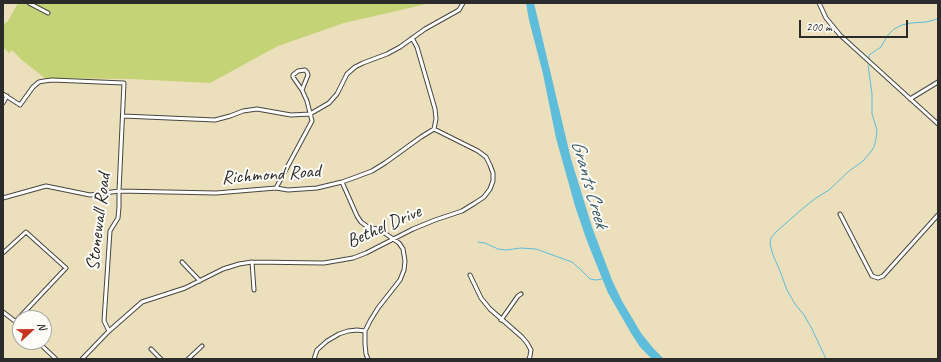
<!DOCTYPE html>
<html>
<head>
<meta charset="utf-8">
<style>
  body { margin:0 }
  #map { position:relative; width:941px; height:362px; overflow:hidden; background:#ebdfbc; font-family:Caveat,sans-serif }
  canvas { display:block }
  .frame { position:absolute; inset:0; border:4px solid #2b2b2b; pointer-events:none }
  .north { position:absolute; left:12px; top:310px; width:40px; height:40px; box-sizing:border-box; background:#fdfcf7; border:1px solid #a9a8a5; border-radius:50%; rotate:68deg; font-size:11px; font-weight:700; line-height:16px; text-align:center; color:#2b2b2b }
  .north::after { content:''; display:block; margin:auto; width:14px; height:18px; background:#c8321e; clip-path:polygon(50% 0,100% 100%,50% 72%,0 100%) }
  .scale { position:absolute; left:799px; top:20px; width:109px; height:18px; box-sizing:border-box; border:2px solid #2b2b2b; border-top:0; padding-left:5px; font-size:12px; line-height:14px; white-space:nowrap; color:#2b2b2b; -webkit-text-stroke:3px #fdfcf7; paint-order:stroke }
</style>
</head>
<body>
<div id="map">
<canvas width="941" height="362"></canvas>
<div class="frame"></div>
<div class="north">N</div>
<div class="scale">200 m</div>
</div>
<script>
const ctx = document.querySelector('canvas').getContext('2d');
ctx.lineJoin = 'round';
function paint(path, color) { ctx.fillStyle = color; ctx.fill(path, 'evenodd'); }
const shape = rows => new Path2D(rows.map(r => 'M' + r).join(''));
function stroke(path, color, width, dash) { ctx.strokeStyle = color; ctx.lineWidth = width; ctx.lineCap = dash ? 'butt' : 'round'; ctx.setLineDash(dash || []); ctx.stroke(path); }
function drawText(font, color, halo, rows, align = 'center') {
  ctx.font = font + ' Caveat,sans-serif'; ctx.lineWidth = 4; ctx.setLineDash([]); ctx.textBaseline = 'middle'; ctx.strokeStyle = halo; ctx.fillStyle = color; for (const [text, x, y, turn = 0] of rows) {
    ctx.save(); ctx.translate(x, y); ctx.rotate((+turn || 0) * Math.PI / 180); ctx.textAlign = isNaN(turn) ? turn : align; if (halo) ctx.strokeText(text, 0, 0); ctx.fillText(text, 0, 0); ctx.restore();
  }
}
paint(shape([
  [18,3,24,3,46,15,49,11,33,3,431,3,344,23,278,46,210,83,130,79,45,78,23,61,12,50,9,53,3,47,3,25,8,21]
]), '#c4d375');
paint(shape([
  [526,3,534,3,571,159,592,227,612,280,622,301,641,333,653,348,664,359,652,359,640,347,631,333,608,293,587,241,575,206,556,138,543,74,529,20]
]), '#5dbddb');
stroke(shape([
  [869,58,869,55,881,47,883,43,888,35,894,29,902,25,911,23,926,22,938,19],
  [478,242,485,243,498,249,506,250,521,248,536,249,572,262,580,269,590,279,596,280,602,279],
  [826,359,812,329,804,315,795,304,787,290,780,271,773,255,770,244,771,238,776,232,802,209,816,198,829,190,849,171,863,161,870,153,874,147,876,139,877,130,872,114,872,94,868,65]
]), '#5dbddb', 1);
const street = shape([
  [29,3,48,13],
  [819,3,826,18,840,35,938,124],
  [3,94,20,105,33,87,39,82,44,81,52,80,124,83,119,191,119,207,118,218,110,231,104,321,109,331],
  [910,99,938,82],
  [3,103,7,96],
  [123,116,215,120,230,116,243,111,257,109,291,115,310,114,329,103,337,94,347,74,355,67,363,63,387,54,400,47,425,29,459,10,463,3],
  [342,182,357,216,361,222,368,227,377,229,386,234,399,243,403,249,405,261,404,270,400,280,378,308,370,321,365,331,365,344,366,354,368,359],
  [276,188,312,121,307,101,302,90,308,75,307,72,305,70,298,71,293,75,293,77,302,90],
  [3,198,46,186,90,195,119,191,216,193,276,188,288,190,317,188,342,182,356,177,372,171,385,163,421,137,434,129,436,119,435,109,417,47,412,38],
  [840,214,872,276,878,278,883,276,938,215],
  [3,253,26,232,66,268,16,321],
  [182,262,200,281],
  [252,262,254,290],
  [470,275,481,298,490,309,522,337,527,343,531,350,530,356,529,359],
  [3,312,20,325],
  [501,320,518,296,521,294],
  [38,342,56,359],
  [151,349,161,359],
  [82,359,109,331,142,302,185,288,223,269,239,264,252,262,324,263,353,258,366,253,413,229,435,220,462,211,475,203,484,197,490,189,493,181,493,173,490,165,486,157,478,151,434,129],
  [188,359,202,346],
  [314,359,317,350,327,341,339,334,348,331,357,330,365,331]
]);
stroke(street, '#484641', 5);
stroke(street, '#fff', 3);
drawText('19px', '#2b2b2b', '#fdfcf7', [
  ["Richmond Road",271,175,-4],
  ["Stonewall Road",99,222,-83],
  ["Bethel Drive",384,227,-24]
]);
drawText('italic 20px', '#3c5e69', '#fdfcf7', [
  ["Grants Creek",589,184,74]
]);
</script>
</body>
</html>
